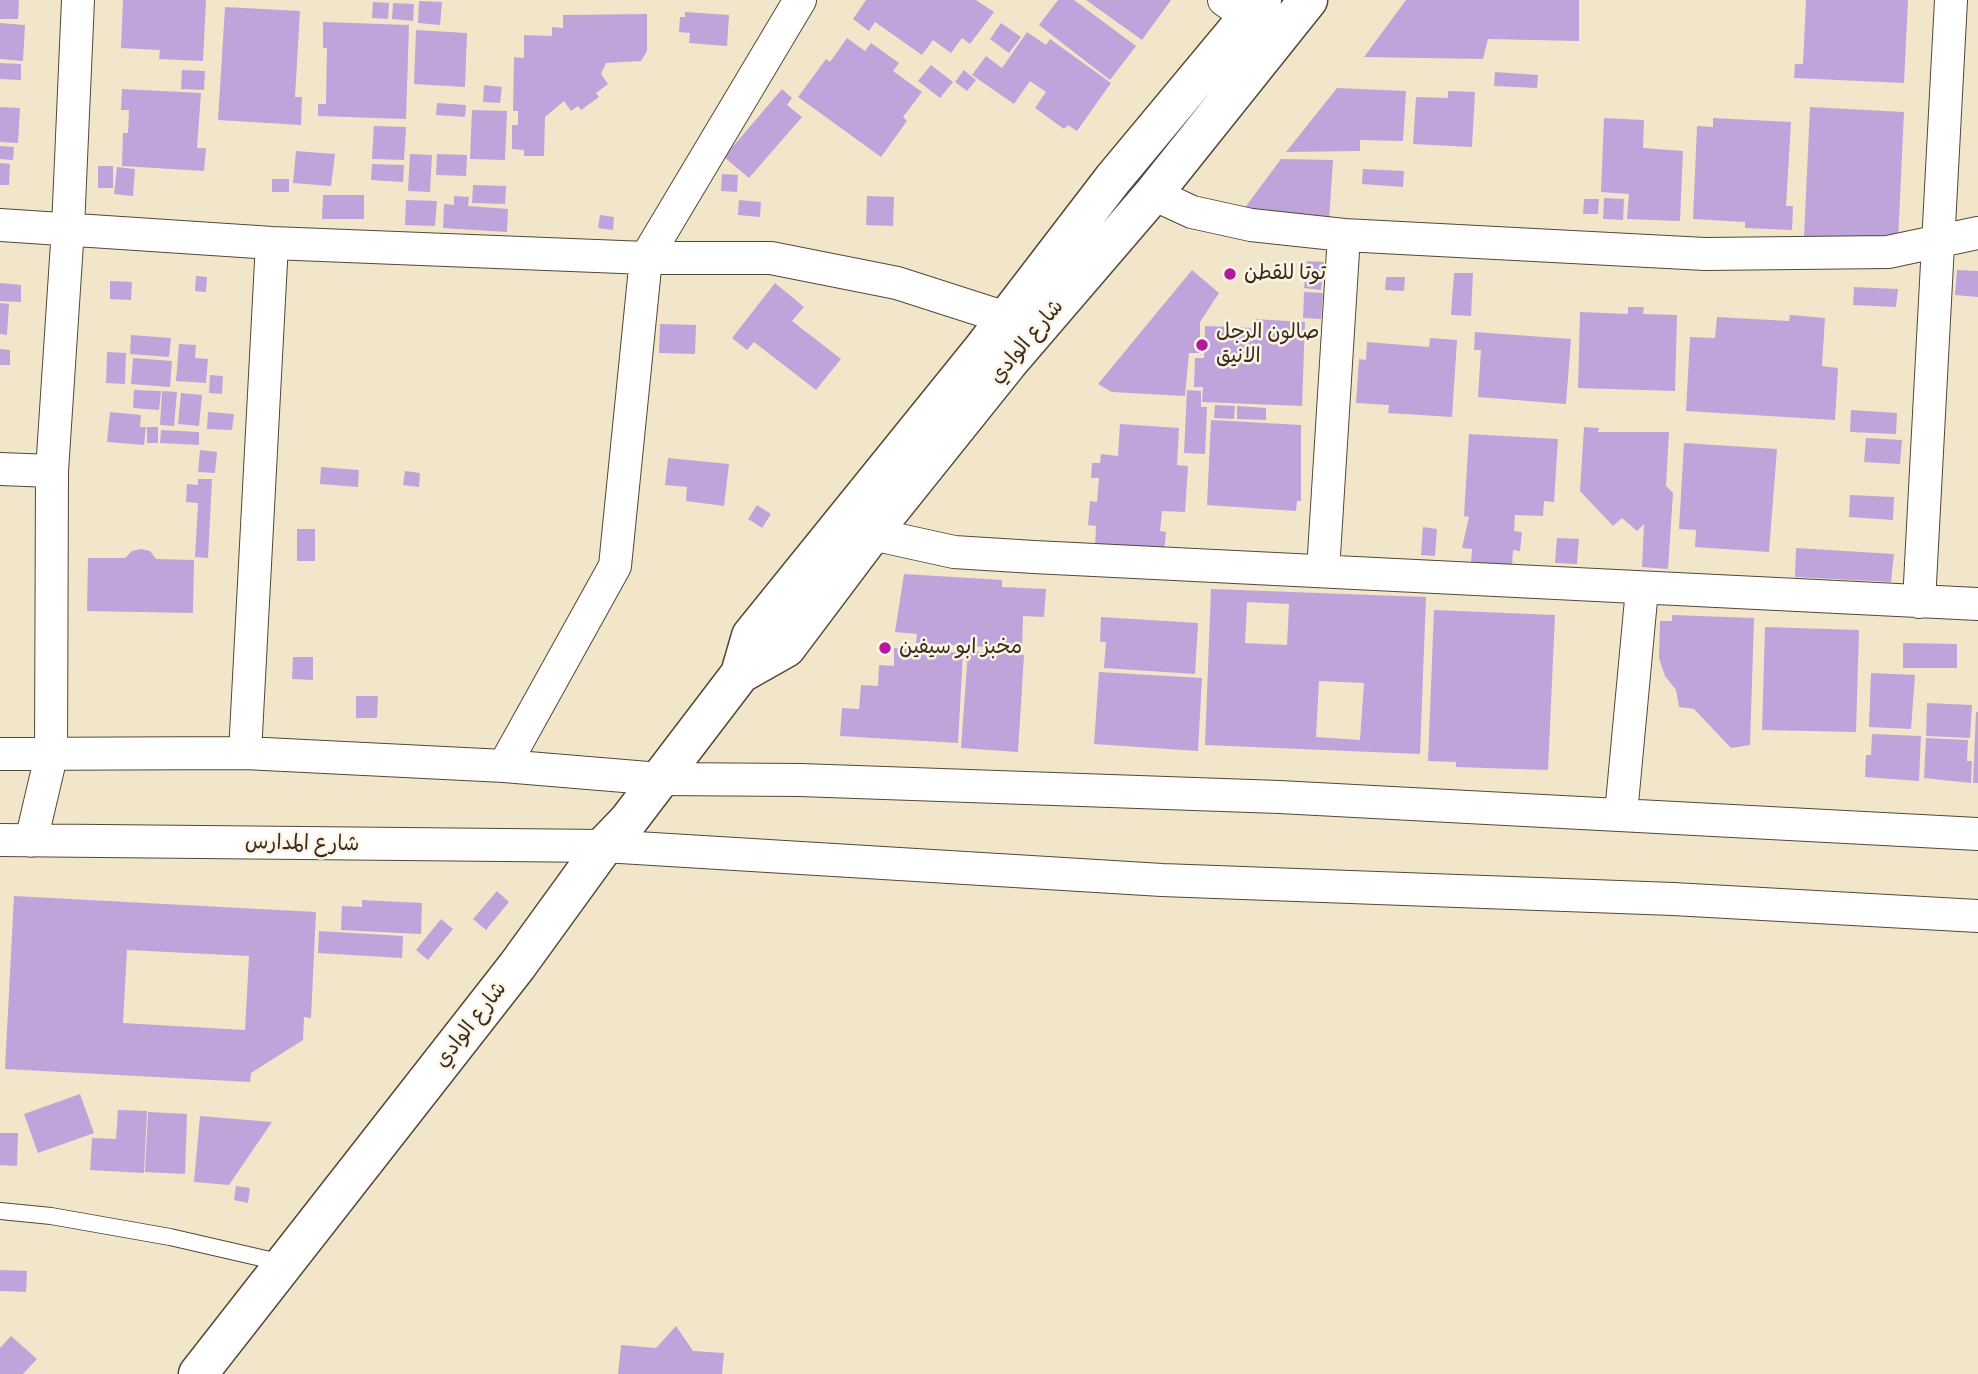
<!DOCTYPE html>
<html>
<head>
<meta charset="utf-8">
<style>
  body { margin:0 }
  canvas { display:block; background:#f1e6c9 }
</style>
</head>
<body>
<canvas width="1978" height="1374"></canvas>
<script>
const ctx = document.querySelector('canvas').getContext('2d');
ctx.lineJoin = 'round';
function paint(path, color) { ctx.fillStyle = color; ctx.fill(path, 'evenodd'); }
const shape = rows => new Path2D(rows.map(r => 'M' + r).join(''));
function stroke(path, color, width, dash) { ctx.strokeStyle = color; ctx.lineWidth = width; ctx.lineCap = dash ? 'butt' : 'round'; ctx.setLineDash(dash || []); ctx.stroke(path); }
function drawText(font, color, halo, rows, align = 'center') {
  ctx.font = font + ' Itim,"Playpen Sans Arabic",sans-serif'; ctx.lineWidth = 5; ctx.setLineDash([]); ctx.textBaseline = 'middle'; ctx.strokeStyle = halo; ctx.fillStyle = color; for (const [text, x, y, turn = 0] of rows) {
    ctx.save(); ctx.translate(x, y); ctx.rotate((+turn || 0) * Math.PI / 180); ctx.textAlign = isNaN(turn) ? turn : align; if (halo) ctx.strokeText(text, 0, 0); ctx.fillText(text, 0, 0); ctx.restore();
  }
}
paint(shape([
  [0,0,19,0,18,19,0,19],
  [123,0,206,0,203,61,159,59,160,50,121,48],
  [866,0,976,0,994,12,970,44,962,38,951,53,933,40,922,55,875,22,869,31,853,19],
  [1058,0,1074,0,1136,46,1110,80,1039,25],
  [1086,0,1171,0,1142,40],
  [1406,0,1579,0,1579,41,1488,39,1483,59,1364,57],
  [1806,0,1908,0,1904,83,1794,78,1795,64,1803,64],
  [419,1,442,2,440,25,418,23],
  [373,2,389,3,388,19,372,18],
  [393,3,414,4,413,21,392,19],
  [225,7,300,11,295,97,302,97,301,125,218,120],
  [685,12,729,15,727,46,689,43,690,33,679,32,680,17,685,17],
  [647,14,647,51,641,61,606,63,601,74,608,84,596,93,599,97,581,110,578,106,571,111,564,101,545,117,544,156,524,156,524,150,512,149,512,125,518,125,518,111,513,111,514,57,524,58,524,35,552,36,552,27,563,28,563,15],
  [323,22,409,25,406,119,318,116,318,104,326,104,327,48,323,48],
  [0,23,25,25,23,61,0,59],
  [1001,23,1021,37,1009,53,990,39],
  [416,30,467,33,465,87,414,84],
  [1027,32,1046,45,1050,39,1111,83,1077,131,1068,125,1064,129,1035,108,1046,92,1030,81,1014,104,972,75,986,56,1002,68],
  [847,38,865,51,871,43,899,63,893,71,922,92,903,117,907,121,881,157,798,97,826,59,830,62],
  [0,63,21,64,21,80,0,79],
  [931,65,953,82,940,98,918,81],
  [182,70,205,71,204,90,181,89],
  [964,70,976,80,967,91,955,82],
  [1495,72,1538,75,1537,88,1494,86],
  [484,85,502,87,500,103,483,102],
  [1337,88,1406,91,1403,141,1360,140,1360,151,1286,152],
  [122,89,201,93,197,148,206,148,204,171,122,166,123,133,128,133,129,110,121,110],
  [782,89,792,98,787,105,802,117,749,178,724,157],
  [1448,91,1475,92,1472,147,1413,144,1416,97,1448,98],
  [437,103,466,105,465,117,436,115],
  [0,107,20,108,18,143,0,142],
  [1810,107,1904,112,1898,241,1804,237],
  [472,110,507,111,505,160,470,159],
  [1604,118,1644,120,1643,148,1683,151,1680,221,1627,219,1629,194,1601,192],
  [1713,118,1791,122,1786,206,1793,206,1792,230,1745,228,1745,222,1693,219,1697,126,1713,127],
  [374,126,406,127,404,160,372,159],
  [0,146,14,147,13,160,0,159],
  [296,151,335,154,331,186,293,183],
  [410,154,432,155,430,192,408,191],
  [437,154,467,155,466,176,436,175],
  [1281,159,1333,160,1329,221,1241,213],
  [0,163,10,164,9,185,0,185],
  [372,164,404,165,403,182,371,180],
  [98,166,113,166,113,188,98,188],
  [117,167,135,169,133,196,114,194],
  [1363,169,1404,171,1403,187,1362,184],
  [722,174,738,175,737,192,721,191],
  [272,179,289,179,289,192,272,192],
  [473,185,506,186,505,204,472,203],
  [323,195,364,195,364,219,322,219],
  [454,196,469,197,468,206,508,209,507,232,443,228,444,204,454,205],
  [867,196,894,197,893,226,866,225],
  [1604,198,1624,199,1623,220,1603,219],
  [1584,199,1599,199,1598,214,1583,214],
  [406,200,437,201,435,226,405,225],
  [739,200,761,202,760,217,738,215],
  [600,215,614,217,613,230,598,228],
  [1307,261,1324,262,1321,290,1304,288],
  [1192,270,1219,293,1200,322,1200,353,1189,353,1185,396,1112,392,1098,384],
  [1957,270,1978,271,1978,297,1955,295],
  [1454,273,1473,273,1471,316,1451,315],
  [196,276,207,277,206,292,195,291],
  [1386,277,1405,277,1404,291,1385,290],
  [110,281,132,282,131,300,110,299],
  [0,283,21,285,21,302,0,301],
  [775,283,804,307,792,321,841,359,816,390,754,342,747,350,732,338],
  [1854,287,1898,289,1896,307,1853,305],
  [1304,292,1323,293,1321,319,1303,318],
  [0,303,9,304,7,335,0,334],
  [1628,307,1644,307,1643,314,1677,315,1675,391,1578,388,1580,312,1628,314],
  [1790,315,1825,318,1822,366,1838,368,1835,420,1686,411,1690,337,1715,338,1717,317,1789,321],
  [1255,319,1305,322,1302,406,1202,402,1203,387,1194,387,1195,358,1204,358,1205,326,1255,328],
  [660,324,696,325,695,354,659,353],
  [1475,332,1571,339,1566,404,1478,397,1481,350,1474,350],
  [131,335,171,338,169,357,130,354],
  [1430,338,1457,340,1452,417,1388,413,1389,405,1356,403,1359,359,1366,360,1367,342,1429,347],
  [179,344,196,345,195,358,208,359,206,383,176,381],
  [0,349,10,350,10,365,0,365],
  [107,352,126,353,125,384,106,383],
  [133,358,172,361,170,387,131,384],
  [210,375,223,376,222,394,209,393],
  [134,390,161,391,159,410,133,408],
  [1187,390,1201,391,1201,407,1207,407,1205,454,1184,453],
  [162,391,177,392,174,426,160,425],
  [181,393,202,395,199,426,178,424],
  [1215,405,1235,406,1234,419,1214,418],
  [1237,406,1266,408,1266,420,1237,419],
  [1851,410,1897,413,1896,434,1850,432],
  [110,412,141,415,140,427,146,427,144,445,107,442],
  [208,412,234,414,232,430,207,429],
  [1211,420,1301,425,1301,501,1297,501,1296,511,1207,505],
  [1120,424,1179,428,1177,465,1188,466,1185,512,1162,511,1160,531,1166,532,1164,553,1095,549,1096,526,1088,525,1090,501,1097,502,1099,478,1091,478,1092,463,1100,463,1101,454,1118,456],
  [147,427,158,427,158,443,147,443],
  [1584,427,1599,428,1598,432,1669,432,1666,486,1673,493,1668,569,1642,567,1644,524,1637,531,1622,518,1613,526,1580,491],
  [161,430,199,432,199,445,160,443],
  [1469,434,1558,439,1554,502,1544,501,1543,516,1515,515,1514,531,1522,532,1520,551,1513,550,1512,565,1471,563,1472,549,1462,548,1469,517,1464,516],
  [1866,438,1902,440,1900,464,1864,462],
  [1684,443,1777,449,1769,552,1695,547,1696,530,1679,529],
  [200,450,217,452,215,473,198,472],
  [668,458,729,464,724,506,686,501,687,487,665,485],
  [321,467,359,470,358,487,320,484],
  [405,471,420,473,419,487,403,485],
  [198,479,212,479,208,558,195,557,198,503,186,502,187,484,198,485],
  [1850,495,1894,497,1893,520,1849,517],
  [757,505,771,514,762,528,748,519],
  [1423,527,1437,529,1435,556,1421,555],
  [297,529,315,529,315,561,297,561],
  [1557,538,1579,539,1577,564,1555,563],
  [1796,548,1894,554,1891,582,1795,577],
  [141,549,150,551,156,559,194,560,193,613,87,611,88,558,125,558,132,551],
  [904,574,1002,580,1002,587,1046,589,1044,617,1023,616,1022,649,916,643,917,634,895,632],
  [1211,589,1426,597,1420,754,1205,745],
  [1247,602,1289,604,1287,645,1245,643],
  [1319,681,1364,683,1360,740,1316,737],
  [1434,610,1555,615,1548,770,1456,767,1456,762,1428,761],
  [1672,615,1754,618,1750,745,1731,748,1694,709,1679,707,1676,690,1665,676,1659,658,1660,621,1672,621],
  [1101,617,1198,623,1195,674,1104,668,1106,642,1100,642],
  [1765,627,1859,630,1856,732,1762,730],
  [1903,643,1957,644,1957,668,1903,668],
  [894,648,963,653,958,743,840,736,842,708,859,709,861,685,878,686,879,665,894,666],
  [968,651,1024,655,1018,752,961,748],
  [293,657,313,657,313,680,292,679],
  [1099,672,1202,678,1198,751,1094,744],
  [1871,673,1915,675,1911,729,1869,727],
  [356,696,378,696,377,718,356,718],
  [1927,703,1972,705,1970,738,1926,736],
  [1976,712,1978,712,1978,783,1973,783],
  [1872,734,1921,736,1919,781,1865,777,1866,755,1871,755],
  [1926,738,1968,740,1967,761,1972,761,1971,783,1924,778],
  [497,891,509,902,486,930,473,919],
  [14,896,316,912,311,1018,304,1017,303,1040,251,1073,250,1082,5,1069],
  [127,950,249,956,245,1030,123,1023],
  [362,900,422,903,421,934,341,930,342,906,362,907],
  [441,919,453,929,428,960,416,950],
  [319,931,403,936,402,958,318,953],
  [80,1094,94,1133,38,1153,24,1114],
  [118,1110,147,1111,144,1173,90,1170,92,1138,116,1139],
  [148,1112,187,1114,185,1174,145,1172],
  [200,1116,272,1122,229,1185,194,1182],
  [0,1133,18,1133,17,1166,0,1165],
  [236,1186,250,1188,248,1203,234,1200],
  [0,1270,27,1271,26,1292,0,1291],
  [676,1326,693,1351,724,1353,722,1374,618,1374,621,1345,656,1348],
  [11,1336,37,1359,23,1374,0,1374,0,1348]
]), '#bfa4dc');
const lane = shape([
  [0,1211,51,1216,170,1237,283,1263]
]);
const street = shape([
  [1224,0,1248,17],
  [1153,194,1192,212,1251,225,1344,235,1705,254,1888,252,1978,233],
  [0,225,272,243,646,258,771,258,897,283,1006,318],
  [0,469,52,471],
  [872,534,954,552,1034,557,1978,604],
  [1323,571,1344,235],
  [1919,602,1951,0],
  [245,753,272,243],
  [0,754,245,753,504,766,660,779,800,780,1279,797,1978,834],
  [504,766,615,566,646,258,800,0],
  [1621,814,1642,589],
  [0,840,604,846,1162,880,1673,899,1978,916],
  [31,841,51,756,52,471,68,228,78,0]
]);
const secondary = shape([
  [740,674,786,648,883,519,1008,363,1153,194,1308,0],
  [198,1374,517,966,604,846,628,821,740,674,751,636,982,350,1113,179,1262,0]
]);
stroke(lane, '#564638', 18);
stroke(street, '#564638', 34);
stroke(secondary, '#564638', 41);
stroke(lane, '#fff', 16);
stroke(street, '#fff', 32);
stroke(secondary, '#fff', 38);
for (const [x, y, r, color] of [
  [1230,274,7,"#b5179e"],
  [1202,345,7,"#b5179e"],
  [885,648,7,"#b5179e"]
]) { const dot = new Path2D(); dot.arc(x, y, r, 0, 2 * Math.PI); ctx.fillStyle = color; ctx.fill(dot); stroke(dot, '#fcf5e5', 2.5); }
drawText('21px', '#3b2a1e', '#fcf5e5', [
  ["توتا للقطن",1244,274],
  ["صالون الرجل",1216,333],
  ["الانيق",1216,357],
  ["مخبز ابو سيفين",899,648]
], 'left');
drawText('21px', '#3b2a1e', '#fcf5e5', [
  ["شارع الوادي",1027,342,-50],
  ["شارع المدارس",302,844,1],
  ["شارع الوادي",471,1025,-52]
]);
</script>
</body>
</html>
